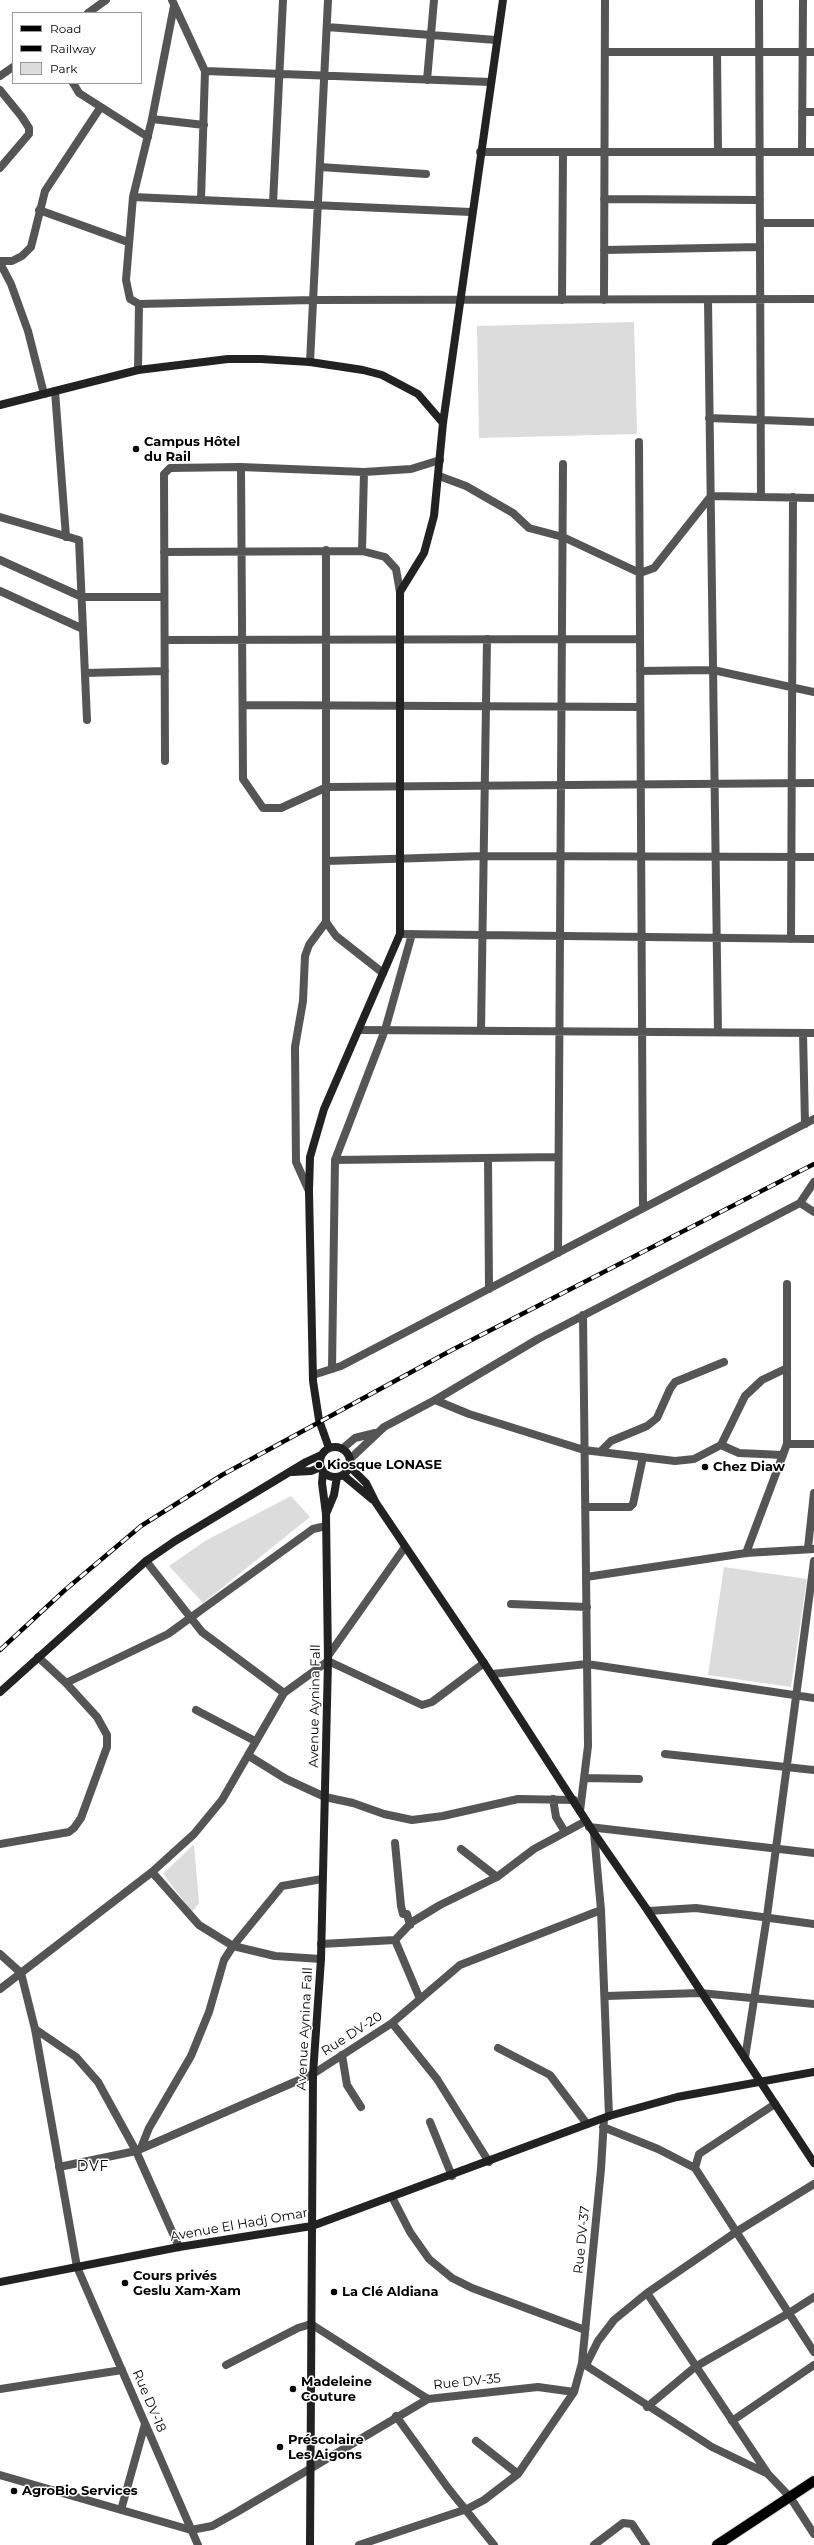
<!DOCTYPE html>
<html>
<head>
<meta charset="utf-8">
<style>
  body { margin:0 }
  #map { position:relative; width:814px; height:2545px; overflow:hidden; background:#fff; font-family:Montserrat,sans-serif }
  canvas { display:block }
  .legend { position:absolute; left:12px; top:12px; width:130px; height:72px; box-sizing:border-box; background:#fff; border:1px solid #999; margin:0; padding:5px 7px; list-style:none; font-size:12px; color:#000 }
  .legend li { display:flex; align-items:center; gap:8px; height:20px }
  .legend b { width:20px; border:1px solid #999 }
</style>
</head>
<body>
<div id="map">
<canvas width="814" height="2545"></canvas>
<ul class="legend">
<li><b style="height:5px;background:#000"></b>Road</li>
<li><b style="height:5px;background:#000"></b>Railway</li>
<li><b style="height:11px;background:#dcdcdc"></b>Park</li>
</ul>
</div>
<script>
const ctx = document.querySelector('canvas').getContext('2d');
ctx.lineJoin = 'round';
function paint(path, color) { ctx.fillStyle = color; ctx.fill(path, 'evenodd'); }
const shape = rows => new Path2D(rows.map(r => 'M' + r).join(''));
function stroke(path, color, width, dash) { ctx.strokeStyle = color; ctx.lineWidth = width; ctx.lineCap = dash ? 'butt' : 'round'; ctx.setLineDash(dash || []); ctx.stroke(path); }
function drawText(font, color, halo, rows, align = 'center') {
  ctx.font = font + ' Montserrat,sans-serif'; ctx.lineWidth = 3; ctx.setLineDash([]); ctx.textBaseline = 'middle'; ctx.strokeStyle = halo; ctx.fillStyle = color; for (const [text, x, y, turn = 0] of rows) {
    ctx.save(); ctx.translate(x, y); ctx.rotate((+turn || 0) * Math.PI / 180); ctx.textAlign = isNaN(turn) ? turn : align; if (halo) ctx.strokeText(text, 0, 0); ctx.fillText(text, 0, 0); ctx.restore();
  }
}
paint(shape([
  [634,322,637,434,479,438,477,326],
  [291,1496,310,1517,203,1603,169,1566,205,1541],
  [724,1567,807,1579,791,1687,708,1675],
  [194,1844,199,1903,192,1912,163,1874]
]), '#dcdcdc');
const primary = shape([
  [717,2545,814,2481]
]);
stroke(primary, '#dbdbdb', 12);
stroke(shape([
  [172,0,205,71,201,200],
  [759,0,761,497],
  [174,6,152,119,133,197,126,280,130,299,139,304,313,300,814,299],
  [88,13,106,0],
  [327,27,496,40],
  [605,52,814,52],
  [717,52,718,152],
  [205,71,490,82],
  [0,76,13,67],
  [427,80,434,0],
  [73,83,79,93,148,137],
  [0,90,22,117,29,128,29,134,0,168],
  [802,112,814,112],
  [152,119,204,125],
  [480,152,814,152],
  [802,152,803,0],
  [320,167,426,174],
  [133,197,471,212],
  [604,199,760,200],
  [273,203,283,0],
  [39,210,128,242],
  [760,223,814,223],
  [604,250,760,247],
  [0,261,12,261,22,256,31,247,45,191,100,108],
  [0,263,11,284,28,331,44,394],
  [562,300,563,152],
  [604,300,605,0],
  [708,300,718,1032],
  [310,362,328,0],
  [138,370,139,304],
  [55,391,66,537],
  [709,418,814,422],
  [639,442,643,1208],
  [241,467,243,779,263,808,281,808,327,787,814,783],
  [364,472,362,551,385,557,396,569,400,592],
  [439,476,466,486,513,513,529,528,563,537,640,573,654,568,711,496,814,498],
  [0,517,79,540,87,720],
  [326,550,326,922],
  [164,552,362,551],
  [0,560,82,597,164,597],
  [0,591,83,629],
  [165,640,640,639],
  [640,671,713,670,814,692],
  [85,673,165,671],
  [243,705,640,707],
  [165,761,164,474,170,468,241,467,364,472,411,469,440,460],
  [327,861,483,856,814,857],
  [400,934,814,939],
  [791,939,793,497],
  [360,1030,814,1033],
  [481,1031,487,639],
  [803,1033,805,1124],
  [488,1158,489,1289],
  [335,1160,558,1157],
  [309,1191,296,1162,295,1047,303,1001,305,956,309,945,326,922,336,936,383,973],
  [800,1203,814,1212],
  [558,1253,563,464],
  [332,1369,335,1160,385,1030,412,934],
  [313,1375,341,1366,814,1119],
  [435,1400,469,1414,584,1450,675,1461,694,1459,721,1445,745,1396,762,1380,787,1368],
  [787,1444,814,1444],
  [721,1445,739,1453,783,1455],
  [342,1449,355,1438,375,1433],
  [600,1452,611,1441,647,1426,657,1418,670,1389,675,1382,724,1362],
  [350,1459,384,1427,435,1400,538,1339,800,1203,814,1182],
  [585,1507,630,1507,633,1504,643,1457],
  [808,1548,814,1493],
  [746,1553,787,1444,787,1284],
  [146,1561,202,1632,284,1693],
  [586,1577,746,1553,814,1549],
  [511,1604,587,1607],
  [328,1656,405,1547],
  [492,1674,587,1664,814,1698],
  [66,1683,168,1634,313,1529,326,1526],
  [196,1710,255,1741],
  [665,1754,814,1770],
  [249,1756,286,1779,325,1797,353,1803,384,1814,412,1820,443,1816,518,1799,574,1800],
  [585,1778,639,1779],
  [553,1799,556,1817,565,1832],
  [580,1811,588,1746,583,1315],
  [589,1827,814,1853],
  [594,1833,601,1910,609,2116],
  [395,1843,401,1906,403,1914,407,1914,410,1925],
  [0,1844,69,1832,74,1828,81,1818,107,1747,107,1735,97,1717,66,1683,38,1657],
  [461,1849,497,1877],
  [152,1872,199,1925,233,1946,275,1956,321,1959],
  [648,1911,696,1908,814,1924],
  [395,1940,420,1999],
  [321,1944,395,1940,412,1922,440,1905,497,1877,534,1849,586,1821],
  [0,1954,21,1973,35,2029,77,2267,198,2545],
  [0,1989,152,1872,194,1834,222,1800,284,1693,328,1661,422,1705,432,1702,484,1663],
  [606,1996,700,1993,814,2004],
  [392,2023,437,2079,489,2162],
  [35,2029,76,2057,98,2082,136,2151,59,2167],
  [498,2048,550,2075,587,2124],
  [342,2055,347,2085,361,2107],
  [745,2058,767,1916,814,1561],
  [430,2122,452,2176],
  [603,2127,658,2149,695,2168,814,2352],
  [141,2148,149,2128,191,2056,209,2012,224,1960,233,1946,282,1886,322,1879],
  [695,2168,699,2154,775,2104],
  [392,2197,410,2232,429,2259,452,2278,472,2288,585,2330],
  [179,2247,136,2151,313,2074,392,2023,460,1965,601,1910],
  [647,2293,768,2474,790,2497,814,2534],
  [582,2363,712,2447,768,2474],
  [226,2365,298,2328,311,2324,428,2399,538,2387,574,2392],
  [586,2365,598,2341,614,2320,647,2293,736,2232,814,2184],
  [0,2389,122,2370],
  [647,2407,695,2367,789,2313,814,2297],
  [396,2416,448,2488,494,2545],
  [732,2421,814,2365],
  [476,2441,518,2474],
  [0,2475,191,2530,212,2526,237,2512,428,2399],
  [121,2510,145,2424],
  [359,2545,467,2509,484,2500,518,2474,574,2392,582,2363,601,2169,604,2119],
  [594,2545,623,2523,632,2524,646,2545]
]), '#555', 8);
stroke(shape([
  [0,405,138,370,228,359,261,359,310,362,363,370,382,375,418,394,443,423],
  '320 1462a15 15 0 1 1 30 0a15 15 0 1 1-30 0Z',
  [329,1448,319,1420,313,1381,309,1191,310,1157,324,1109,400,934,400,592,424,553,434,516,443,423,503,0],
  [349,1466,366,1483,376,1503,484,1663,594,1833,648,1911,814,2163],
  [292,1472,311,1471,321,1467],
  [343,1475,373,1500],
  [326,1514,334,1495,337,1477],
  [0,1692,146,1561,175,1541,306,1462,321,1455],
  [0,2282,179,2247,312,2226,609,2116,677,2097,814,2072],
  [310,2545,313,2074,321,1959,328,1661,326,1514,322,1483,323,1472]
]), '#222', 8);
stroke(primary, '#000', 10);
const rail = shape([
  [0,1650,65,1590,141,1526,222,1475,450,1351,814,1164]
]);
stroke(rail, '#000', 4.5);
stroke(rail, '#fff', 3, [9]);
for (const [x, y, r, color] of [
  [136,449,4,"#000"],
  [319,1465,4,"#000"],
  [705,1467,4,"#000"],
  [125,2283,4,"#000"],
  [334,2292,4,"#000"],
  [293,2389,4,"#000"],
  [280,2447,4,"#000"],
  [14,2491,4,"#000"]
]) { const dot = new Path2D(); dot.arc(x, y, r, 0, 2 * Math.PI); ctx.fillStyle = color; ctx.fill(dot); stroke(dot, '#fff', 1.5); }
drawText('bold 13px', '#000', '#fff', [
  ["Campus Hôtel",144,442],
  ["du Rail",144,457],
  ["Kiosque LONASE",327,1465],
  ["Chez Diaw",713,1467],
  ["Cours privés",133,2276],
  ["Geslu Xam-Xam",133,2291],
  ["La Clé Aldiana",342,2292],
  ["Madeleine",301,2382],
  ["Couture",301,2397],
  ["Préscolaire",288,2440],
  ["Les Aigons",288,2455],
  ["AgroBio Services",22,2491]
], 'left');
drawText('13px', '#000', '#fff', [
  ["Avenue Aynina Fall",315,1706,-89],
  ["Avenue Aynina Fall",305,2029,-87],
  ["Rue DV-20",352,2034,-33],
  ["Avenue El Hadj Omar",239,2225,-10],
  ["Rue DV-37",582,2240,-84],
  ["Rue DV-35",467,2382,-6],
  ["Rue DV-18",149,2401,67]
]);
ctx.letterSpacing = '1px';
drawText('14px', '#000', '#fff', [
  ["DVF",93,2167]
]);
ctx.letterSpacing = '0px';
</script>
</body>
</html>
